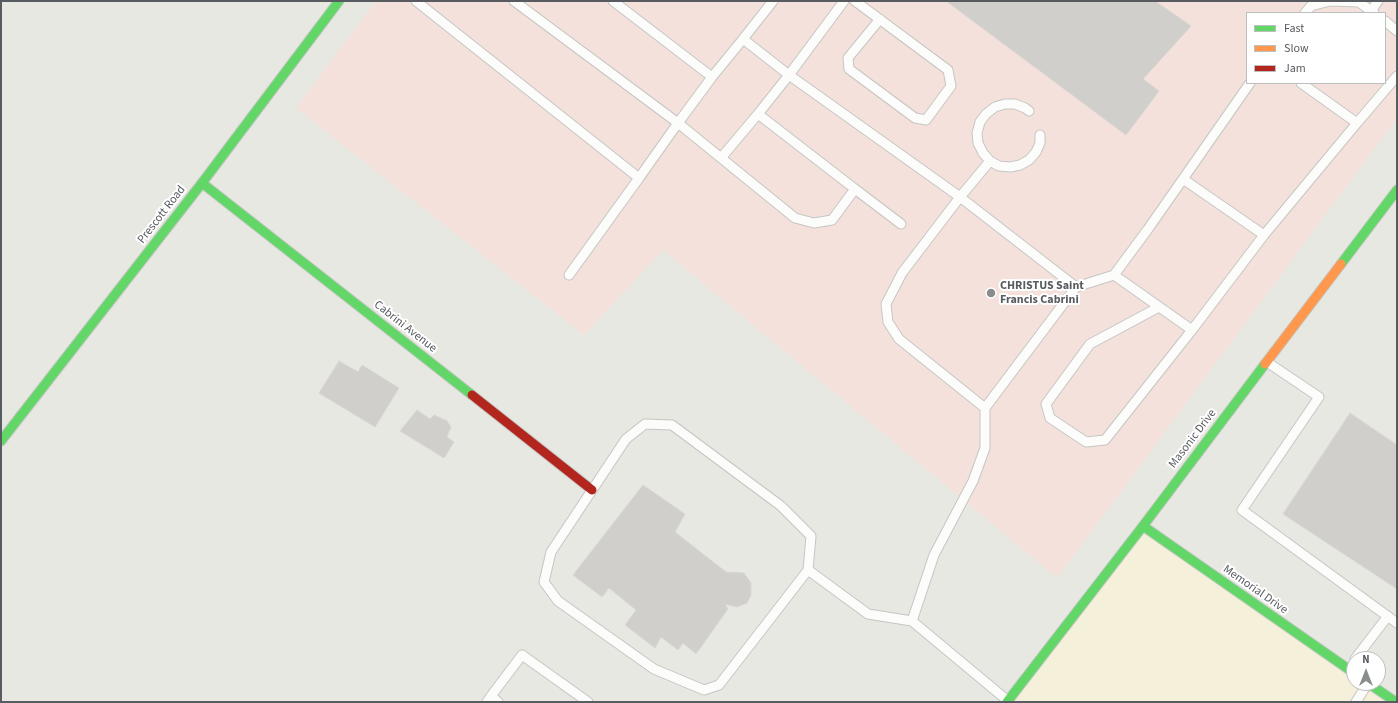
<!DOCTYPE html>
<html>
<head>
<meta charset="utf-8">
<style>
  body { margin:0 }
  #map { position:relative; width:1398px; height:703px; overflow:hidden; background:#e8e8e2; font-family:"Source Sans 3",sans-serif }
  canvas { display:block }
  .frame { position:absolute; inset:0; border:2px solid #585c61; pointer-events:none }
  .legend { position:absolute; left:1246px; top:12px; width:140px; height:72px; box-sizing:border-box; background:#fff; border:1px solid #bcbec0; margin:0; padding:5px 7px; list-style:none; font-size:12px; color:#585c61 }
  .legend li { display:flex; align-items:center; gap:8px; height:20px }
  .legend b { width:20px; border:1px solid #bcbec0 }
  .north { position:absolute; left:1346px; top:651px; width:40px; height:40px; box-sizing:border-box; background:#fff; border:1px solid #bcbec0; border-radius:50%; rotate:0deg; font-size:11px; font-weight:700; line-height:16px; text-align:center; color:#585c61 }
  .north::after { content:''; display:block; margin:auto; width:14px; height:18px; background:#8a8d8e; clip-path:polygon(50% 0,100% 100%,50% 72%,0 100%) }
</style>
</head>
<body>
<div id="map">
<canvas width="1398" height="703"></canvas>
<div class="frame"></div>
<ul class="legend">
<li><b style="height:5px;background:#63d668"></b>Fast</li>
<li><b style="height:5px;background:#ff974d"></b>Slow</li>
<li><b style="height:5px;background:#b3261e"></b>Jam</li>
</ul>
<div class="north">N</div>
</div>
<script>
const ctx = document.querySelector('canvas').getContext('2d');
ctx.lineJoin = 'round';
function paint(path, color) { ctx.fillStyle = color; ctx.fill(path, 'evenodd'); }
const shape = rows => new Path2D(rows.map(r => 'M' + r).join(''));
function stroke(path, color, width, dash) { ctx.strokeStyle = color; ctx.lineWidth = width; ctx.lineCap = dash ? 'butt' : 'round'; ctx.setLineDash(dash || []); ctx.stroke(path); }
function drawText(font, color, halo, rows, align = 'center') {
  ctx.font = font + ' "Source Sans 3",sans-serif'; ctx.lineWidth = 4; ctx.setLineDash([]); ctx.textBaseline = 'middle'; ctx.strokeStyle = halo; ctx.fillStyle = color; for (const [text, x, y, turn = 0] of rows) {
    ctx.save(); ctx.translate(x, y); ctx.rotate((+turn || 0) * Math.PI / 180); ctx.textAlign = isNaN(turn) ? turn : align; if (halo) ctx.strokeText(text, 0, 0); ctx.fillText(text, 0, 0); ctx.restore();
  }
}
paint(shape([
  [1143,526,1368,683,1396,702,1007,702]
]), '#f5f0d9');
paint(shape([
  [376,1,1397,1,1397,118,1057,578,663,250,584,335,296,108],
  [1247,13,1385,13,1385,83,1247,83]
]), '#f4e1dc');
const building = shape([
  [946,1,1155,1,1191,26,1143,79,1159,91,1126,135,946,1],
  [339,361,358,372,362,365,399,388,375,427,319,393,339,361],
  [417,410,430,419,434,415,447,421,451,427,447,437,454,442,444,458,400,431,417,410],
  [1350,413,1397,445,1397,589,1283,514,1350,413],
  [643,485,685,514,675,532,726,572,744,573,751,583,751,595,747,603,737,607,725,604,728,609,696,654,683,643,678,650,661,637,655,648,625,625,636,610,609,588,602,597,573,575,643,485]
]);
paint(building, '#d0cfcc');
stroke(building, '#d8d6d1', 1);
const lane = shape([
  [416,1,639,178,569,275],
  [514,1,678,123,639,178],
  [613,1,712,77,678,123,795,218,814,223,832,220,855,189,901,224],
  [844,1,789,75,960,197,902,273,886,304,888,322,899,339,985,408,1076,287,960,197,990,161],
  [855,1,948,70,951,86,926,120,915,118,849,69,848,58,880,19],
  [1330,1,1359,2,1374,13],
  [1371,11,1378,1],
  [1305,13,1311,6,1330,1],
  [1385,21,1397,31],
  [743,39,773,1],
  [712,77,743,39,789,75,758,114],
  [1029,111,1025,108,1015,104,1005,104,995,107,986,114,980,122,977,133,978,143,983,153,990,161,999,166,1010,167,1020,165,1029,160,1036,152,1040,143,1040,135],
  [1357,123,1397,76],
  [721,158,758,114,855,189],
  [1183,179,1250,83],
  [1264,235,1357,123,1301,83],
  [1114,275,1148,229,1183,179,1264,235,1192,330],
  [1076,287,1114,275,1192,330,1105,440,1086,442,1050,418,1046,404,1090,344,1159,307],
  [1267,362,1319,397,1242,510,1397,623],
  [985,408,985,448,973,481,934,555,912,621,1008,701],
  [808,570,719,685,704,690,654,669,558,601,544,582,551,552,626,439,645,424,672,425,781,506,811,536,808,570,868,614,912,621],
  [1355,659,1388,616],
  [491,696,522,655,588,702],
  [487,702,491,696,498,702],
  [1356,702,1368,683]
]);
const fast = shape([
  [202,183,472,395],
  [1341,264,1397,190],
  [1,441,202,183,339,1],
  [1143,526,1354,673],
  [1368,683,1396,702],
  [1007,702,1143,526,1265,364]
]);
const slow = shape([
  [1265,364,1341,264]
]);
const jam = shape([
  [472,395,592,490]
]);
stroke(lane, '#c5c6c4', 11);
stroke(fast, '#c5c7c6', 11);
stroke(slow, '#c5c7c6', 11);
stroke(jam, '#c5c7c6', 11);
stroke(lane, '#fcfcfb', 9);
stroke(fast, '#63d668', 9);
stroke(slow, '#ff974d', 9);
stroke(jam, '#b3261e', 9);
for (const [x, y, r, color] of [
  [991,293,5,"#8a8d8e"]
]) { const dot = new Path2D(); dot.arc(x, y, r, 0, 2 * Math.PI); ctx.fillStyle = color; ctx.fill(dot); stroke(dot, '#fff', 1.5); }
drawText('12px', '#585c61', '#fff', [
  ["Prescott Road",162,215,-52],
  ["Cabrini Avenue",405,327,38],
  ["Masonic Drive",1193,439,-53],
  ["Memorial Drive",1255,590,35]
]);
drawText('bold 12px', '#585c61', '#fff', [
  ["CHRISTUS Saint",1000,286],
  ["Francis Cabrini",1000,300]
], 'left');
</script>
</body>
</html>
